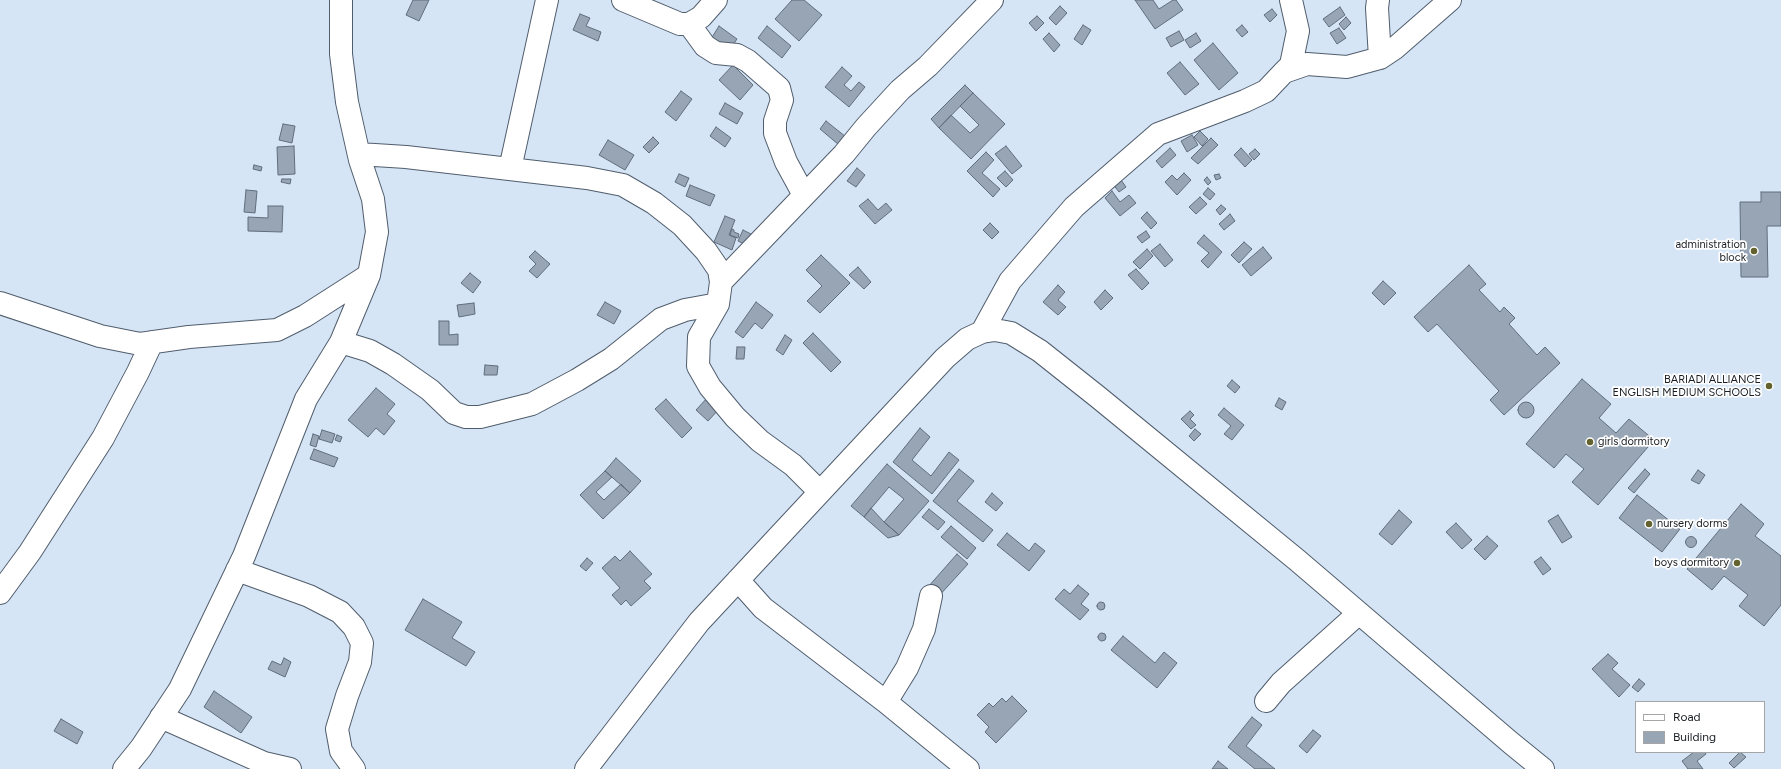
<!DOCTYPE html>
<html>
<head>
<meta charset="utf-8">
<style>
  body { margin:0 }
  #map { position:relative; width:1781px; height:769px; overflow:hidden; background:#d6e5f6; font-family:Figtree,sans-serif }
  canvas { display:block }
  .legend { position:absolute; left:1635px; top:701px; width:130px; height:52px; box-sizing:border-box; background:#fff; border:1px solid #a3a5a7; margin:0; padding:5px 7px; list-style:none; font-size:12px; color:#191e24 }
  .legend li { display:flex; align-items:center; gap:8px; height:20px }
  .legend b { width:20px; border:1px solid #a3a5a7 }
</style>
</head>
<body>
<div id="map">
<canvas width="1781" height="769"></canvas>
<ul class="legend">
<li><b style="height:5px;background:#fff"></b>Road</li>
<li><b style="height:11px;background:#97a5b5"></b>Building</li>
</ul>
</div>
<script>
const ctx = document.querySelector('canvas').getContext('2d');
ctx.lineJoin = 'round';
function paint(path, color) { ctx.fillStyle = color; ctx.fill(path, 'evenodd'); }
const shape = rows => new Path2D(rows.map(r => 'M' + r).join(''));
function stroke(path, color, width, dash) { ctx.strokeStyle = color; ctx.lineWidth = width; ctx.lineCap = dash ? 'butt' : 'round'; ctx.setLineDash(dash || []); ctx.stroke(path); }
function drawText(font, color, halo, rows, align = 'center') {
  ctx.font = font + ' Figtree,sans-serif'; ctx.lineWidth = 3.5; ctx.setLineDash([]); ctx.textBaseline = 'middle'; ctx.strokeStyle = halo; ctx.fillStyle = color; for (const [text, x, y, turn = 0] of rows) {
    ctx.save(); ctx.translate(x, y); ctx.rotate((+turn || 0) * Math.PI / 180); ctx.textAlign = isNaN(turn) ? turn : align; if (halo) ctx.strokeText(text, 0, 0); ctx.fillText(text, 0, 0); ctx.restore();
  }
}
const building = shape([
  [413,0,429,0,419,21,406,15,413,0],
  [792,0,804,0,822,15,799,41,775,19,792,0],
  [1135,0,1153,0,1159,9,1173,0,1176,0,1183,10,1155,29,1135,0],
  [1060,6,1067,13,1056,25,1049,18,1060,6],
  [1340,7,1345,15,1329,27,1323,19,1340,7],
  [1272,9,1277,15,1270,22,1264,15,1272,9],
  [580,14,590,18,586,26,601,32,598,41,573,30,580,14],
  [1037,16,1044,23,1036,31,1029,23,1037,16],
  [1346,17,1351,23,1344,30,1339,24,1346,17],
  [1083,25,1091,30,1082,45,1074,39,1083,25],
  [1242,25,1248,32,1242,37,1236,30,1242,25],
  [719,26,737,39,729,51,711,39,719,26],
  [767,26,791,46,782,58,758,38,767,26],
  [1339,28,1346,38,1337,44,1330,33,1339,28],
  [1179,31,1184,40,1171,47,1166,38,1179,31],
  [1049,33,1060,45,1054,52,1043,39,1049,33],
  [1196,33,1201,41,1190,48,1185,40,1196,33],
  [1213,43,1238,73,1219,90,1194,60,1213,43],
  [1180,62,1199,84,1185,95,1167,73,1180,62],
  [733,65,753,85,740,100,719,80,733,65],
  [842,67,852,76,844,85,851,91,859,82,865,87,849,107,825,87,842,67],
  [965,85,973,93,939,128,931,119,965,85],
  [681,91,692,99,676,121,665,112,681,91],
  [973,93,1005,124,971,159,939,128,951,115,970,133,979,125,960,106,973,93],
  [725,103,743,113,737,124,719,114,725,103],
  [826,121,846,137,839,145,820,129,826,121],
  [283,124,295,126,292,143,279,140,283,124],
  [716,127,731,138,725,147,710,136,716,127],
  [1200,131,1208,139,1202,146,1194,137,1200,131],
  [1192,135,1198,145,1187,152,1181,141,1192,135],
  [653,137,659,143,649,153,643,147,653,137],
  [1211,138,1218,145,1198,164,1191,158,1211,138],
  [608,140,634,155,625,170,599,155,608,140],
  [294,146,295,174,278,175,277,147,294,146],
  [1006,146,1022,166,1012,174,995,154,1006,146],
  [1170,148,1176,155,1162,168,1156,161,1170,148],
  [1241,148,1252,160,1245,167,1234,155,1241,148],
  [1255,149,1260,154,1254,160,1249,154,1255,149],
  [986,152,994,160,982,173,1000,189,993,197,967,171,986,152],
  [254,165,262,167,261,171,253,169,254,165],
  [857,168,865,175,856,187,847,181,857,168],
  [1005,171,1013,180,1006,187,997,178,1005,171],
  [1116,173,1126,187,1119,192,1109,179,1116,173],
  [1184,173,1191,180,1177,195,1165,182,1172,175,1177,180,1184,173],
  [679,174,689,178,685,187,675,182,679,174],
  [1219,174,1221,178,1216,180,1214,175,1219,174],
  [1207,177,1211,182,1208,185,1204,180,1207,177],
  [282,179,291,179,290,184,281,182,282,179],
  [690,185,715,195,710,206,686,196,690,185],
  [1208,188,1215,194,1210,200,1203,194,1208,188],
  [246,190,257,191,255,213,244,212,246,190],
  [1112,191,1120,202,1129,195,1136,203,1120,216,1105,198,1112,191],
  [1761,192,1781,192,1781,226,1767,226,1768,277,1741,277,1740,202,1761,202,1761,192],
  [1200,197,1207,204,1196,214,1189,207,1200,197],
  [868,199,878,210,886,203,892,210,875,224,859,206,868,199],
  [1221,205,1226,209,1220,215,1216,210,1221,205],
  [268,206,283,206,282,232,248,231,248,217,268,218,268,206],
  [1147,212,1157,223,1151,229,1141,218,1147,212],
  [1230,214,1235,221,1224,230,1219,224,1230,214],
  [725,216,735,220,729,235,736,238,732,250,714,242,725,216],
  [990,223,999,232,992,239,983,230,990,223],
  [732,229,734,230,734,232,739,234,738,238,730,235,732,229],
  [743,230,753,235,748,246,738,241,743,230],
  [1146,231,1150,237,1142,243,1137,237,1146,231],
  [1204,235,1222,252,1208,268,1201,261,1209,253,1197,243,1204,235],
  [1244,242,1252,249,1239,263,1231,255,1244,242],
  [1160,244,1173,260,1165,267,1151,251,1160,244],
  [1263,247,1272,258,1251,276,1242,265,1263,247],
  [1147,249,1153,256,1140,269,1133,262,1147,249],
  [535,251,550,264,537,278,529,271,536,264,529,257,535,251],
  [821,255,850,283,820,313,807,301,822,286,806,270,821,255],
  [1469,265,1486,284,1479,290,1500,312,1504,307,1515,318,1509,324,1537,355,1545,347,1560,363,1504,415,1490,400,1499,391,1437,324,1428,332,1414,317,1469,265],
  [858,267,871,282,864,289,849,275,858,267],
  [1136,269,1149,283,1142,290,1128,275,1136,269],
  [470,273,481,282,473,293,461,283,470,273],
  [1383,281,1396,293,1384,305,1372,293,1383,281],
  [1058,285,1065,292,1058,300,1066,307,1058,315,1043,302,1058,285],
  [1105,290,1113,298,1101,310,1094,302,1105,290],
  [605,302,621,311,614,324,597,315,605,302],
  [756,302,773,315,762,329,755,323,743,338,735,332,756,302],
  [474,303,475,314,459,317,457,305,474,303],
  [439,321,449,321,449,335,458,334,458,345,439,345,439,321],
  [813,333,841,362,831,372,803,343,813,333],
  [785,335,792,340,783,355,776,350,785,335],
  [737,347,745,347,744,359,736,359,737,347],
  [485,365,498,366,497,375,484,375,485,365],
  [1582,379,1611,404,1599,418,1616,433,1629,419,1654,440,1598,505,1572,482,1584,469,1566,454,1554,468,1526,444,1582,379],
  [1232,380,1240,387,1235,393,1227,386,1232,380],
  [376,388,395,404,387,414,395,421,384,435,376,428,368,437,348,420,376,388],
  [708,397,720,408,708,421,696,410,708,397],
  [1279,398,1286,402,1282,410,1275,406,1279,398],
  [666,399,692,428,682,438,655,409,666,399],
  '1518 410a8 8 0 1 1 16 0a8 8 0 1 1-16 0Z',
  [1224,408,1244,425,1232,440,1224,434,1231,426,1218,415,1224,408],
  [1190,411,1194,415,1190,419,1196,425,1191,429,1181,419,1190,411],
  [920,428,930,437,912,460,931,476,949,452,959,460,932,494,893,462,920,428],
  [1195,429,1201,434,1194,441,1189,436,1195,429],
  [322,430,335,434,332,443,319,439,322,430],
  [313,434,319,436,316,447,310,445,313,434],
  [337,435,342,437,340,442,335,440,337,435],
  [314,449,338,458,334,467,310,459,314,449],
  [616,458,641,481,630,493,605,471,616,458],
  [887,464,929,501,899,535,884,522,904,499,889,487,864,517,851,506,887,464],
  [959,469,974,481,957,501,993,530,983,542,933,501,959,469],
  [1645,469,1650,474,1634,493,1628,488,1645,469],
  [1698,470,1705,475,1699,484,1691,480,1698,470],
  [605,471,612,477,596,492,604,500,621,484,630,493,603,519,580,495,605,471],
  [992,493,1003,503,996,511,985,502,992,493],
  [1637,495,1680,529,1662,552,1619,518,1637,495],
  [1741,504,1764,524,1755,536,1781,556,1781,605,1764,626,1739,606,1748,595,1724,576,1712,590,1687,569,1741,504],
  [871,508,884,522,899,535,888,538,864,517,871,508],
  [929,509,945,522,938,530,922,517,929,509],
  [1399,510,1412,522,1392,545,1379,534,1399,510],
  [1558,515,1572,537,1562,543,1548,521,1558,515],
  [1456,523,1472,540,1462,549,1446,532,1456,523],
  [951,526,976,548,967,559,941,537,951,526],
  [1007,533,1029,551,1035,543,1045,551,1029,571,997,545,1007,533],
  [1487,536,1498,546,1485,560,1474,549,1487,536],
  '1685.5 542a5.5 5.5 0 1 1 11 0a5.5 5.5 0 1 1-11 0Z',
  [630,551,652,574,644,581,651,588,631,606,626,600,621,605,612,595,620,588,602,568,615,556,620,561,630,551],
  [957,554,968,564,938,597,928,587,957,554],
  [1541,557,1551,569,1543,575,1534,562,1541,557],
  [587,558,593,563,586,571,580,566,587,558],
  [1078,585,1089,594,1081,604,1089,610,1080,620,1055,599,1064,589,1070,594,1078,585],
  [423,599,462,622,452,638,475,652,466,666,405,630,423,599],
  '1097 606a4 4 0 1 1 8 0a4 4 0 1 1-8 0Z',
  '1098 637a4 4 0 1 1 8 0a4 4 0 1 1-8 0Z',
  [1123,636,1155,663,1164,652,1177,663,1157,688,1111,650,1123,636],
  [1608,654,1618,663,1612,669,1630,685,1619,697,1592,669,1608,654],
  [284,658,291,662,285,677,268,669,272,661,281,665,284,658],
  [1639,679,1645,684,1638,692,1632,687,1639,679],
  [214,691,252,717,241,733,204,707,214,691],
  [1012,696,1027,711,996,743,985,732,989,727,977,715,989,703,993,707,1002,698,1006,702,1012,696],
  [1252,717,1262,725,1246,746,1275,769,1255,769,1228,747,1252,717],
  [61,719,83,732,77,744,54,731,61,719],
  [1313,730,1321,736,1307,753,1299,746,1313,730],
  [1694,752,1705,752,1706,754,1697,761,1703,769,1688,769,1682,761,1694,752],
  [1740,752,1746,757,1734,768,1729,763,1740,752],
  [1218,761,1228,769,1212,769,1218,761]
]);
paint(building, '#97a5b5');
stroke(building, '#606d7c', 1);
const minor = shape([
  [623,0,680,24,689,24,701,17,716,0],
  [1378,0,1377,8,1380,58],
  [689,24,705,46,716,53,737,55,748,61,779,88,782,100,775,121,775,133,786,162,804,195],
  [1284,72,1307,64,1347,67,1380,58,1395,48,1450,0],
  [359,154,406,157,587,178,623,185,654,203,682,225,706,251,719,270,721,282,718,304,699,337,698,366,710,387,735,417,760,441,793,465,820,492],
  [510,169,547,0],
  [721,282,844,154,866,127,900,90,928,66,992,0],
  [0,303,100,336,140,344,189,337,277,330,305,316,369,275],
  [982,332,1010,281,1074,207,1113,173,1158,134,1245,101,1266,91,1284,72,1291,65,1298,31,1291,0],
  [341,342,370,351,393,364,430,390,454,413,466,417,480,417,532,404,577,380,611,359,661,319,685,310,718,304],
  [237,570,309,596,340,612,354,627,362,643,360,662,347,696,337,729,341,751,354,769],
  [738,580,763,608,886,702,968,769],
  [0,593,30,552,103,438,138,372,152,342],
  [1266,701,1281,683,1359,613],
  [886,702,907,668,924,629,931,596],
  [161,717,264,763,290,769],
  [124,769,141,748,180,689,244,556,306,399,341,342,369,275,377,232,373,199,360,160,347,102,341,54,341,0],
  [586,769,699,622,945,358,967,339,982,332,995,330,1011,333,1040,351,1098,397,1297,560,1511,743,1543,769]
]);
stroke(minor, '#505d6c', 24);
stroke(minor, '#fff', 22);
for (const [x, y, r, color] of [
  [1754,251,4,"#63622f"],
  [1769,386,4,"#63622f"],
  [1590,442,4,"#63622f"],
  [1649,524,4,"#63622f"],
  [1737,563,4,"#63622f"]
]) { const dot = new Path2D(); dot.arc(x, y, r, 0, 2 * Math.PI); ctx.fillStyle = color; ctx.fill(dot); stroke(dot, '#fff', 1.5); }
drawText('11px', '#191e24', '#fff', [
  ["administration",1746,245],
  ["block",1746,258],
  ["BARIADI ALLIANCE",1761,380],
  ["ENGLISH MEDIUM SCHOOLS",1761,393],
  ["girls dormitory",1598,442,"left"],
  ["nursery dorms",1657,524,"left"],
  ["boys dormitory",1729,563]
], 'right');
</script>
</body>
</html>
